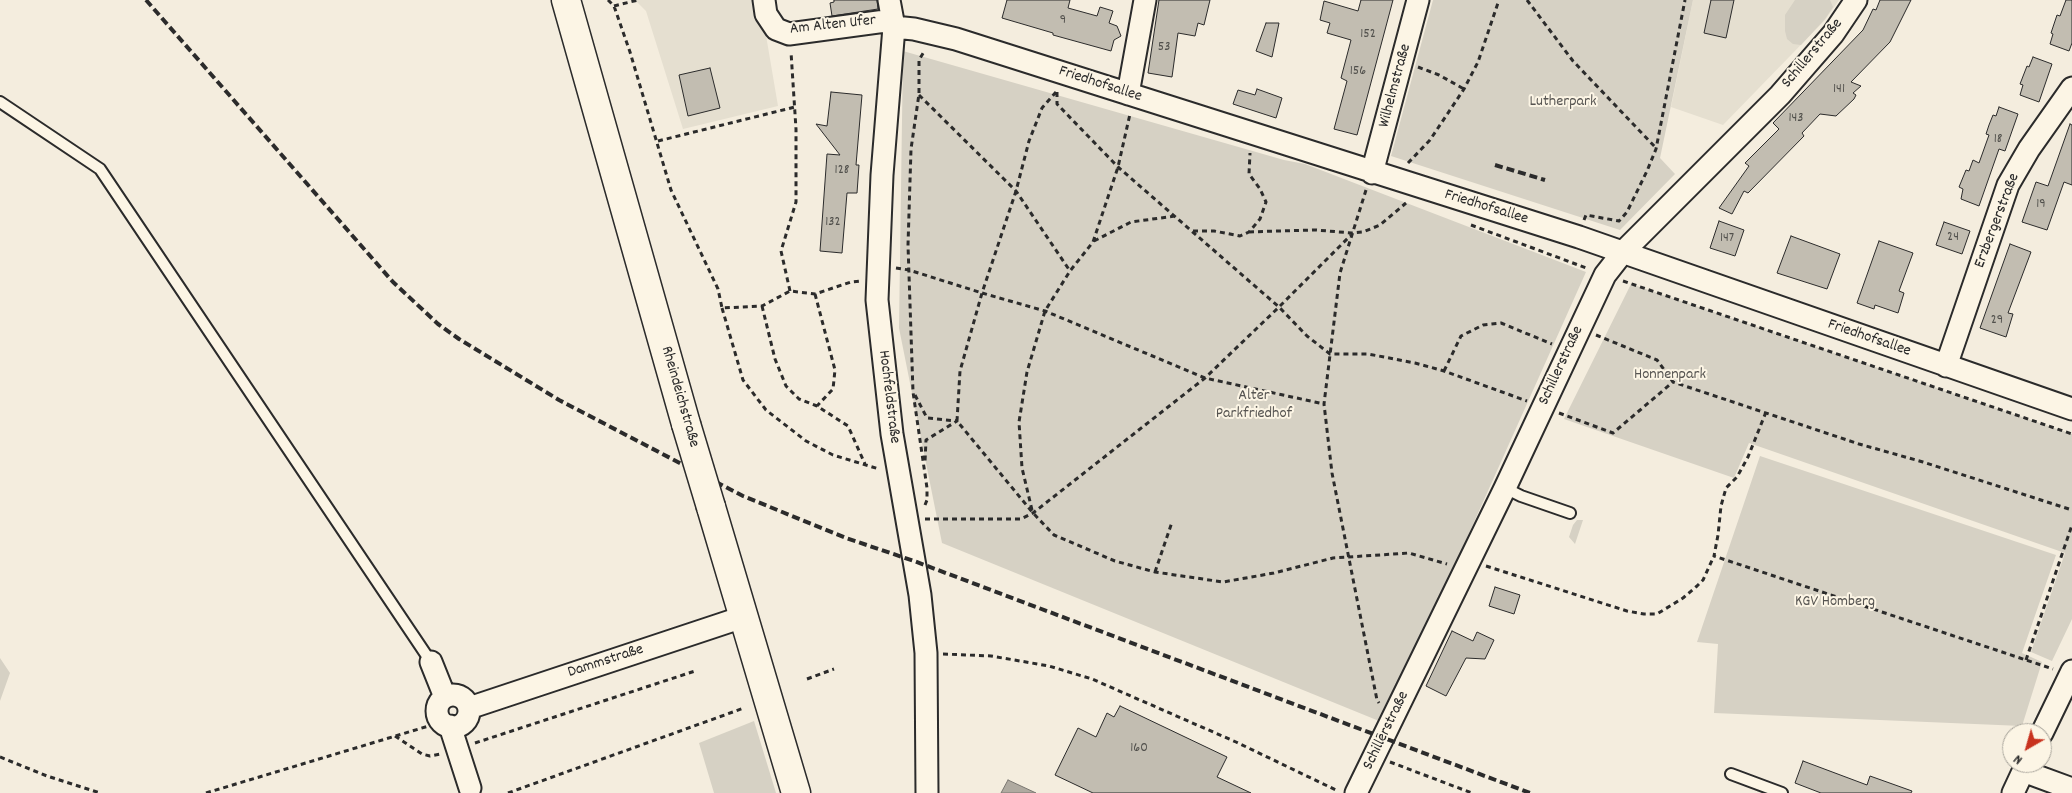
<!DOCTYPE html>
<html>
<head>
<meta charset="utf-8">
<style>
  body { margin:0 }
  #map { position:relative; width:2072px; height:793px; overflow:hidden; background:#f4edde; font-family:Dekko,sans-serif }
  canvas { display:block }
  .north { position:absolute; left:2002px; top:723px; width:50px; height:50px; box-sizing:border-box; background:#fcf5e5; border:1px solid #a8a49b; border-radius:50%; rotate:218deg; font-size:14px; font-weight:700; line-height:20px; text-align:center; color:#2b2b2b }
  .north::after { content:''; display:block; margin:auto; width:18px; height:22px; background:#c8321e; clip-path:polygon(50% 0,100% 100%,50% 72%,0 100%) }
</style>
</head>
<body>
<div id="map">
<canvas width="2072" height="793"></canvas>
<div class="north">N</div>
</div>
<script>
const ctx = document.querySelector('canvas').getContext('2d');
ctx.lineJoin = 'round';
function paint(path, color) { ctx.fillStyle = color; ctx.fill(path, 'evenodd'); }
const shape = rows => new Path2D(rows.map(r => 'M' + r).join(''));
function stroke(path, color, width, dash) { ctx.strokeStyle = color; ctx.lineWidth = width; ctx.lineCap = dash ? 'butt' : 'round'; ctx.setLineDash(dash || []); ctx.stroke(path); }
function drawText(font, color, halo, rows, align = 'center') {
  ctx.font = font + ' Dekko,sans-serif'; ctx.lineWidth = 4; ctx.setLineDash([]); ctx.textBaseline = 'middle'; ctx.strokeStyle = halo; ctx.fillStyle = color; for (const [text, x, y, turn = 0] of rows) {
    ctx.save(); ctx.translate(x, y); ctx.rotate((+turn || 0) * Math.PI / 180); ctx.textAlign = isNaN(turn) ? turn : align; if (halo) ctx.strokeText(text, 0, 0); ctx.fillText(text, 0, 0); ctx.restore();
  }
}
paint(shape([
  [635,0,760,0,778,106,683,129,646,11],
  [1693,0,1839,0,1825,20,1723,125,1671,107]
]), '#e5dfd0');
paint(shape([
  [1433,0,1693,0,1660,158,1675,174,1620,230,1391,156],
  [1795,0,1830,0,1833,7,1825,19,1801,45,1793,44,1787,39,1785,31,1785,15],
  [903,51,1284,160,1305,164,1586,272,1384,723,942,543,899,328],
  [1631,284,2072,434,2072,619,2052,661,2031,652,2065,553,1749,443,1734,478,1564,419],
  [1760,456,2056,555,2022,653,2042,662,2022,726,1714,713,1718,644,1697,642],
  [1577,520,1583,520,1575,544,1569,537,1573,525],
  [0,658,10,673,0,701],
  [754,721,776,793,714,793,699,743]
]), '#d6d1c4');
const water = shape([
  [1008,780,1036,793,1001,793,1008,780]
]);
paint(water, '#afaaa0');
stroke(water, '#7a7771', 1);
const building = shape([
  [834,0,877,0,878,9,832,16,830,3,834,2,834,0],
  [1007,0,1070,0,1068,8,1097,16,1100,7,1113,11,1109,23,1117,26,1121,36,1114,40,1111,51,1053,35,1053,33,1002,18,1007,0],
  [1159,0,1210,0,1204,25,1198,23,1195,36,1178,33,1172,77,1148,73,1159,0],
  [1361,0,1393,0,1357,135,1334,129,1347,81,1341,78,1351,40,1327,33,1330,23,1320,20,1324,1,1358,11,1361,0],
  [1711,0,1734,0,1726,38,1704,33,1711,0],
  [1880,0,1911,0,1890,42,1851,82,1861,86,1853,93,1856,95,1854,99,1836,116,1820,114,1802,133,1804,136,1748,193,1744,191,1732,214,1719,208,1749,166,1745,163,1779,129,1773,123,1863,30,1873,9,1876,10,1880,0],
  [2066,0,2072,0,2072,43,2069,51,2050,44,2053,34,2051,33,2057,15,2060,16,2066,0],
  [1266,23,1279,23,1272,57,1256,51,1266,23],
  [2033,57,2052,64,2039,102,2020,95,2023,85,2020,84,2027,66,2029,67,2033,57],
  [710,68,720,108,688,116,679,75,710,68],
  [1257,89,1282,98,1276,118,1233,104,1238,90,1255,95,1257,89],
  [831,92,862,95,856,165,859,165,857,193,847,193,842,253,820,251,827,154,840,155,816,124,827,126,831,92],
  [1999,107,2018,114,2005,151,1999,149,1979,206,1961,199,1963,189,1959,187,1966,170,1969,171,1973,160,1979,163,1989,135,1986,134,1989,125,1993,115,1996,116,1999,107],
  [2070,124,2072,125,2072,185,2064,182,2047,230,2022,222,2036,182,2048,186,2070,124],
  [1719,221,1744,230,1735,256,1710,248,1719,221],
  [1944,222,1970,231,1962,254,1936,245,1944,222],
  [1791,236,1840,254,1827,289,1777,273,1791,236],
  [1879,241,1913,253,1899,291,1904,293,1898,313,1875,305,1874,309,1857,303,1879,241],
  [2010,244,2031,252,2008,313,2013,314,2006,337,1980,328,2010,244],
  [1495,587,1520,595,1514,614,1489,606,1495,587],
  [1452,631,1473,641,1477,632,1494,640,1485,659,1466,658,1446,696,1426,686,1452,631],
  [1120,706,1227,757,1217,777,1251,793,1093,793,1055,775,1078,728,1096,737,1107,713,1114,717,1120,706],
  [1803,761,1867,785,1870,776,1912,791,1911,793,1821,793,1795,783,1803,761]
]);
paint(building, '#c2bdb1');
stroke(building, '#2b2b2b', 1);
const lane = shape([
  [0,102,100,169,431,662],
  [1505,488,1521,496,1570,513],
  [1731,774,1782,793]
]);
const street = shape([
  [764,0,766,14,776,29,789,34,893,20],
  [889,0,894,27,882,175,877,300,892,434,920,595,926,653,927,793],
  [894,27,914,29,956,39,1579,237,2072,409],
  [1128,94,1145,0],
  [1372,173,1418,0],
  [1946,366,2008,185,2029,149,2072,88],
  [431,662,445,697],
  '437 711a16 16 0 1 1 32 0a16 16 0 1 1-32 0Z',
  [469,708,743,617],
  [450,726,470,788],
  [2042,733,2072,671],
  [2023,771,2072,789],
  [1356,793,1505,488,1605,275,1623,252,1780,95,1833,34,1856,0],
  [2013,793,2027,763]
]);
const secondary = shape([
  [566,0,686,424],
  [711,507,796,793]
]);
stroke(lane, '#2b2b2b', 14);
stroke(street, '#2b2b2b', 25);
stroke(secondary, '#2b2b2b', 31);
stroke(shape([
  [608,0,614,6,630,52,671,190,718,289,722,308,762,306,790,291,815,294,851,282,861,281],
  [1527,0,1573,61,1656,148],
  [614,6,638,0],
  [1418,67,1439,75,1464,89],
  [1056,92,1042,108,1029,141,1016,191,982,293,1045,311,1205,378,1324,404],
  [1057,92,1057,104,1118,167,1279,307,1307,336,1330,354,1368,354,1415,363,1444,371,1527,401],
  [919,95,1016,191,1070,271],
  [658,141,795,107],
  [1408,163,1430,140,1464,89,1478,62,1499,0],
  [1366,190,1340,273,1324,404,1332,473,1377,700,1379,703],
  [1584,220,1586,215,1619,221,1627,212,1647,171,1656,149,1685,0],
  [1471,225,1589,269],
  [1193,231,1214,231,1240,236,1249,232,1260,219,1266,202,1260,189,1249,174,1250,153],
  [1249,232,1276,231,1316,230,1352,233,1363,232,1380,225,1406,203],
  [1094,241,1131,222,1175,216],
  [896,268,909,270,982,293,960,371,957,421,1033,513,1054,535,1115,561,1155,572,1223,582,1274,573,1333,558,1409,553,1447,564],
  [1623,281,2072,434],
  [790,291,781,251,796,202,796,129,791,52],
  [815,294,835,370,833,389,817,406],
  [762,306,775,359,786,386,799,399,817,406,848,426,865,464],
  [722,308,743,380,766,410,806,441,833,455,879,469],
  [1596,335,1657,360,1673,382,1859,444,1923,462,2072,510],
  [1444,371,1461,336,1483,325,1501,323,1552,344],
  [915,395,927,418,957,421,926,440,925,462],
  [1766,412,1748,457,1737,477,1726,488,1721,506,1718,535,1714,556,2053,669],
  [1559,413,1613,433,1673,382],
  [925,505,927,500,927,488,913,392,908,245,911,149,919,94,919,60,925,50],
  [1032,510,1022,468,1019,422,1027,372,1045,311,1070,271,1093,242,1118,167,1130,114],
  [925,519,1021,519,1033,513,1205,378,1279,307,1352,234],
  [1486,566,1627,611,1644,614,1657,614,1683,598,1697,586,1703,580,1714,556],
  [1155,572,1172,522],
  [943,654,991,656,1049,666,1092,679,1236,742,1338,791],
  [2026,660,2072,525],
  [807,679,834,669],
  [395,736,422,754,430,756,441,754],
  [475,743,695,671],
  [0,757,47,776,100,793],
  [1390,762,1472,793],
  [206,793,432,725],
  [508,793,744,708]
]), '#2b2b2b', 3, [5, 4]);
stroke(lane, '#fcf5e5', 10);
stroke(street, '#fcf5e5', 21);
stroke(secondary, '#fcf5e5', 28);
stroke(shape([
  [146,0,393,282,438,324,459,339,559,400,743,496,846,538,914,561,1530,793],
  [1495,165,1545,180]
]), '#2b2b2b', 4, [8, 4]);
const secondaryBridge = shape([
  [686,424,711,507]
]);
stroke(secondaryBridge, '#2b2b2b', 31, []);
stroke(secondaryBridge, '#fcf5e5', 28);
drawText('14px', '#51504c', null, [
  ["9",1063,21],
  ["152",1368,35],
  ["53",1164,48],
  ["156",1358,72],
  ["141",1839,90],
  ["143",1796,119],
  ["18",1998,140],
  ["128",842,171],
  ["19",2041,205],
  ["132",833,223],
  ["24",1953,238],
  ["147",1727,239],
  ["29",1997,321],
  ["160",1139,749]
]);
drawText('16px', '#2b2b2b', '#fcf5e5', [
  ["Am Alten Ufer",833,26,-6],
  ["Schillerstraße",1813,54,-50],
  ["Friedhofsallee",1100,85,18],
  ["Wilhelmstraße",1396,86,-75],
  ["Friedhofsallee",1486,208,17],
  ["Erzbergerstraße",1998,221,-69],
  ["Friedhofsallee",1869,339,19],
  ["Schillerstraße",1562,366,-65],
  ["Rheindeichstraße",679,397,74],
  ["Hochfeldstraße",888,397,83],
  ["Dammstraße",606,662,-18],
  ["Schillerstraße",1387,731,-64]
]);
drawText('16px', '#565451', '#fcf5e5', [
  ["Lutherpark",1563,103],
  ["Honnenpark",1670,376],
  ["Alter",1254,397],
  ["Parkfriedhof",1254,415],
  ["KGV Homberg",1835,603]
]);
</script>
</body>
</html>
